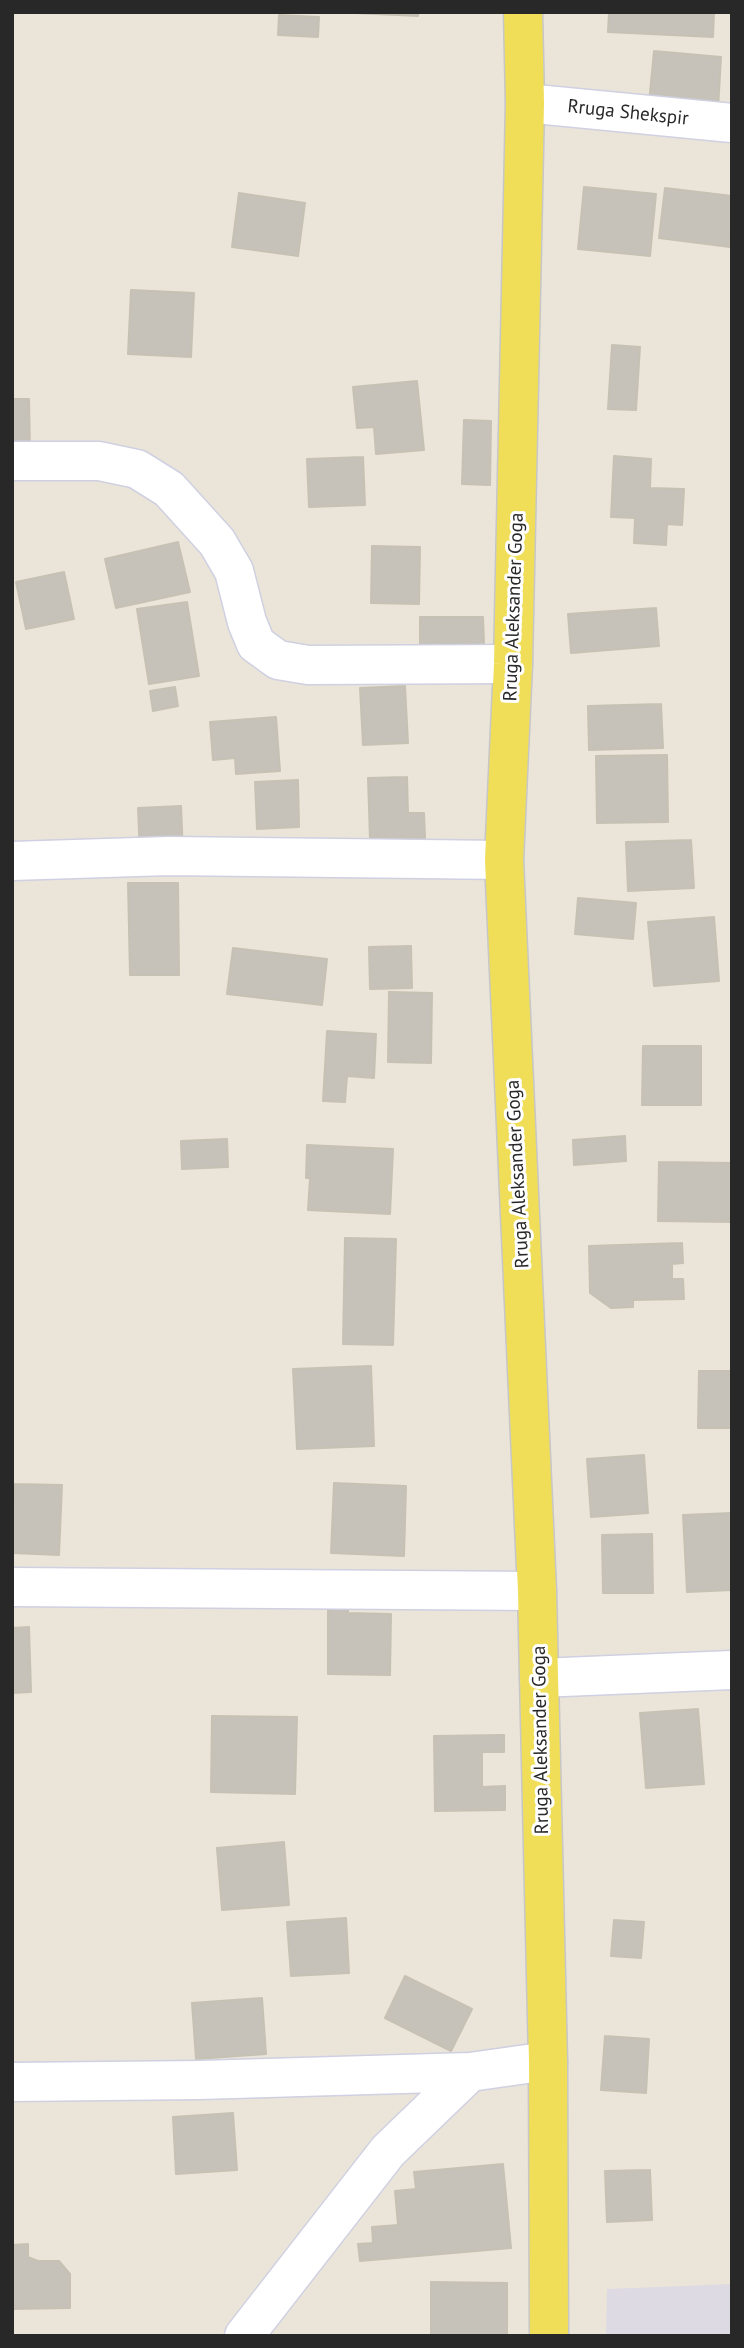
<!DOCTYPE html>
<html>
<head>
<meta charset="utf-8">
<style>
  body { margin:0 }
  #map { position:relative; width:744px; height:2348px; overflow:hidden; background:#ebe5d9; font-family:"PT Sans",sans-serif }
  canvas { display:block }
  .frame { position:absolute; inset:0; border:14px solid #282828; pointer-events:none }
</style>
</head>
<body>
<div id="map">
<canvas width="744" height="2348"></canvas>
<div class="frame"></div>
</div>
<script>
const ctx = document.querySelector('canvas').getContext('2d');
ctx.lineJoin = 'round';
function paint(path, color) { ctx.fillStyle = color; ctx.fill(path, 'evenodd'); }
const shape = rows => new Path2D(rows.map(r => 'M' + r).join(''));
function stroke(path, color, width, dash) { ctx.strokeStyle = color; ctx.lineWidth = width; ctx.lineCap = dash ? 'butt' : 'round'; ctx.setLineDash(dash || []); ctx.stroke(path); }
function drawText(font, color, halo, rows, align = 'center') {
  ctx.font = font + ' "PT Sans",sans-serif'; ctx.lineWidth = 6; ctx.setLineDash([]); ctx.textBaseline = 'middle'; ctx.strokeStyle = halo; ctx.fillStyle = color; for (const [text, x, y, turn = 0] of rows) {
    ctx.save(); ctx.translate(x, y); ctx.rotate((+turn || 0) * Math.PI / 180); ctx.textAlign = isNaN(turn) ? turn : align; if (halo) ctx.strokeText(text, 0, 0); ctx.fillText(text, 0, 0); ctx.restore();
  }
}
paint(shape([
  [732,2284,732,2336,606,2336,607,2289]
]), '#dedae3');
const building = shape([
  [334,12,418,12,418,16,334,12],
  [609,12,714,12,713,37,608,32,609,12],
  [279,15,319,17,318,37,278,35,279,15],
  [654,51,721,57,718,109,649,103,654,51],
  [584,187,656,194,650,256,578,249,584,187],
  [665,188,732,196,730,247,659,238,665,188],
  [239,193,305,203,298,256,232,247,239,193],
  [131,290,194,293,191,357,128,354,131,290],
  [612,345,640,347,636,410,608,409,612,345],
  [417,381,424,450,376,454,374,427,357,428,353,387,417,381],
  [12,399,29,399,30,450,12,450,12,399],
  [464,420,491,421,490,485,462,484,464,420],
  [614,456,651,459,650,488,684,489,682,525,667,524,666,545,634,543,635,518,611,517,614,456],
  [363,457,365,505,309,507,307,459,363,457],
  [178,542,190,592,116,608,105,559,178,542],
  [372,546,420,547,419,604,371,603,372,546],
  [64,572,74,619,26,629,16,582,64,572],
  [187,602,199,676,149,684,137,609,187,602],
  [656,608,659,646,571,653,568,614,656,608],
  [420,617,483,617,484,644,420,645,420,617],
  [405,686,408,743,363,745,360,688,405,686],
  [175,687,178,706,153,711,150,691,175,687],
  [661,704,663,748,589,750,588,706,661,704],
  [276,717,280,771,236,774,235,758,213,760,210,722,276,717],
  [667,755,668,822,597,823,596,756,667,755],
  [407,777,408,813,424,813,425,838,370,839,368,778,407,777],
  [298,780,299,827,257,829,255,782,298,780],
  [181,806,183,853,140,854,138,808,181,806],
  [691,840,694,888,628,891,626,842,691,840],
  [128,883,178,883,179,975,130,975,128,883],
  [578,898,636,903,633,939,575,934,578,898],
  [714,917,719,981,654,986,648,922,714,917],
  [411,946,412,988,370,989,369,947,411,946],
  [233,948,327,959,322,1005,227,994,233,948],
  [389,992,432,993,431,1063,388,1062,389,992],
  [327,1031,376,1034,374,1078,347,1076,345,1102,323,1101,327,1031],
  [643,1046,701,1046,701,1105,642,1105,643,1046],
  [625,1136,626,1161,574,1165,573,1140,625,1136],
  [227,1139,228,1167,182,1169,181,1141,227,1139],
  [307,1145,393,1149,390,1214,308,1210,310,1178,306,1178,307,1145],
  [659,1162,732,1163,732,1222,658,1221,659,1162],
  [345,1238,396,1239,393,1345,343,1344,345,1238],
  [682,1243,683,1263,672,1264,672,1279,683,1279,684,1299,633,1300,633,1307,611,1308,590,1293,589,1246,682,1243],
  [371,1366,374,1446,297,1449,293,1369,371,1366],
  [699,1371,732,1371,732,1428,698,1428,699,1371],
  [644,1455,648,1513,591,1517,587,1459,644,1455],
  [334,1483,406,1486,404,1556,331,1553,334,1483],
  [14,1484,62,1485,59,1555,12,1553,14,1484],
  [732,1513,732,1590,687,1592,683,1515,732,1513],
  [652,1534,653,1593,603,1593,602,1535,652,1534],
  [328,1601,348,1601,348,1613,391,1614,390,1675,328,1674,328,1601],
  [29,1627,31,1692,12,1693,12,1628,29,1627],
  [698,1709,704,1784,646,1788,640,1713,698,1709],
  [212,1716,297,1717,295,1794,211,1792,212,1716],
  [504,1735,504,1752,482,1752,482,1787,505,1786,505,1810,435,1811,434,1736,504,1735],
  [284,1842,289,1905,222,1910,217,1848,284,1842],
  [346,1918,349,1973,291,1976,287,1922,346,1918],
  [614,1920,644,1922,641,1958,611,1956,614,1920],
  [405,1976,472,2009,451,2051,385,2018,405,1976],
  [262,1998,266,2054,196,2059,192,2003,262,1998],
  [605,2036,649,2039,646,2093,601,2090,605,2036],
  [233,2113,237,2170,176,2174,173,2117,233,2113],
  [503,2164,511,2248,360,2261,358,2244,373,2243,372,2227,398,2225,395,2191,416,2189,414,2172,503,2164],
  [650,2170,652,2220,607,2222,605,2171,650,2170],
  [28,2244,28,2257,38,2261,59,2261,70,2274,70,2308,12,2309,12,2245,28,2244],
  [431,2282,507,2283,507,2336,431,2336,431,2282]
]);
paint(building, '#c6c2b9');
stroke(building, '#c6c1b3', 2);
const minor = shape([
  [525,103,732,123],
  [12,461,99,461,137,469,169,489,217,542,234,571,247,622,256,644,278,660,308,665,513,664],
  [12,861,169,856,504,860],
  [12,1587,537,1591],
  [539,1678,732,1670],
  [12,2082,200,2080,470,2072],
  [244,2336,388,2151,470,2072,548,2061]
]);
const major = shape([
  [523,12,525,103,513,664,504,860,537,1591,548,2061,549,2336]
]);
stroke(minor, '#cfd0e1', 41);
stroke(major, '#c7c7c7', 41);
stroke(minor, '#fff', 38);
stroke(major, '#f0de59', 38);
drawText('19px', '#282828', '#fff', [
  ["Rruga Shekspir",628,113,6],
  ["Rruga Aleksander Goga",514,607,-88],
  ["Rruga Aleksander Goga",518,1174,-93],
  ["Rruga Aleksander Goga",541,1740,-91]
]);
</script>
</body>
</html>
